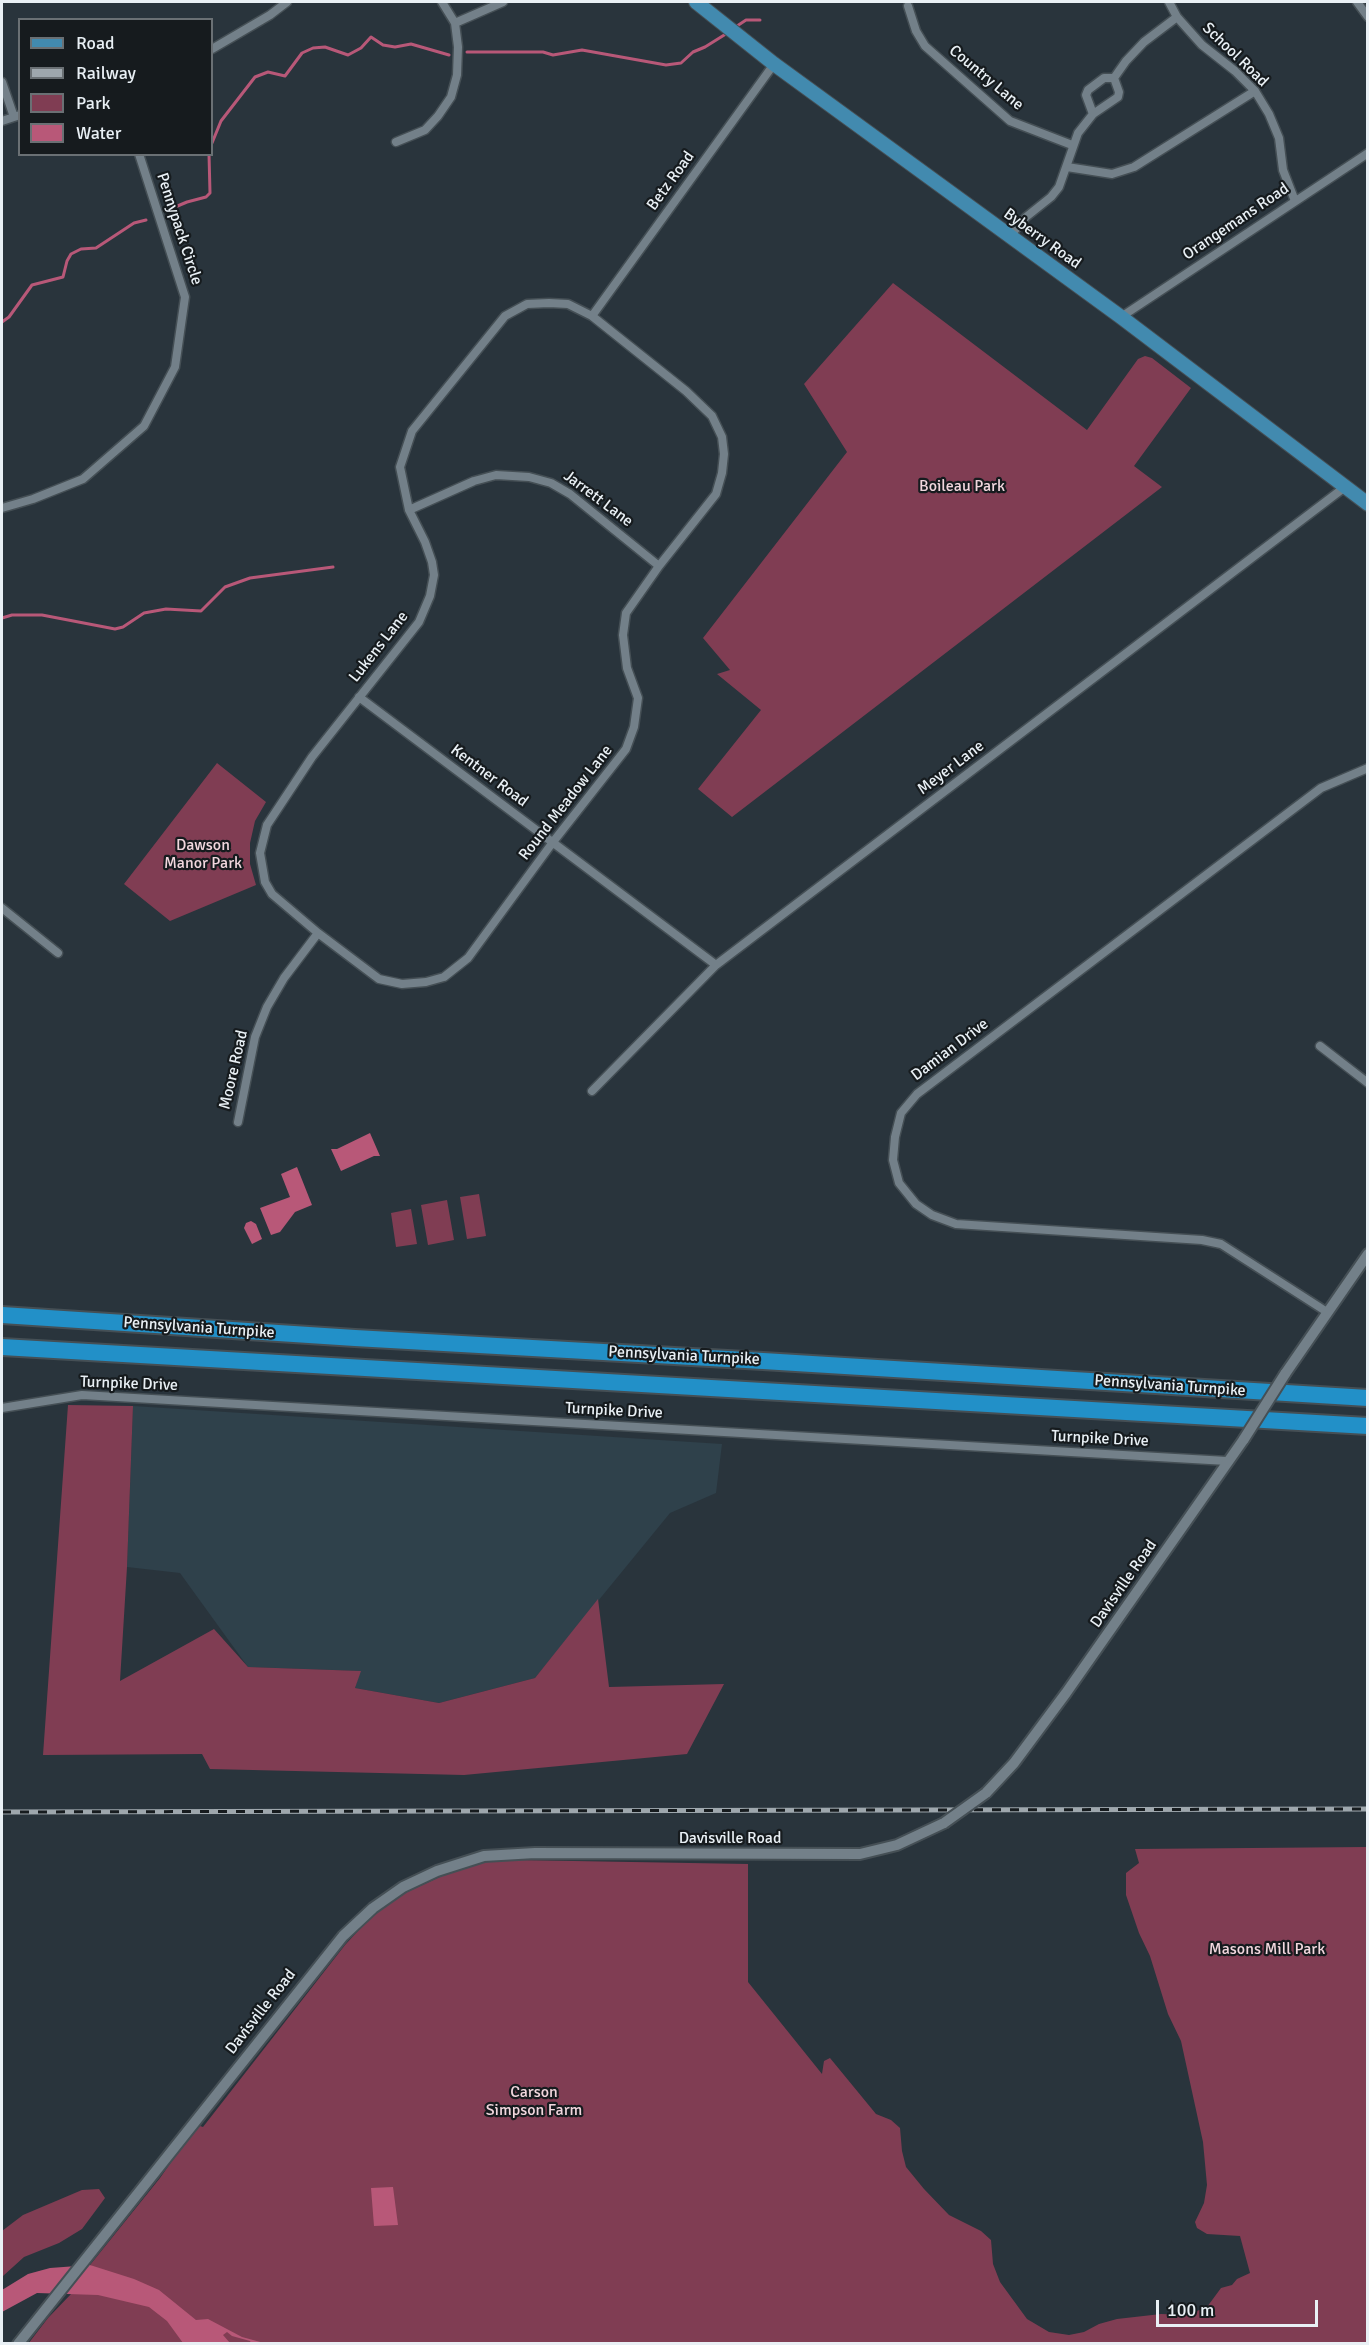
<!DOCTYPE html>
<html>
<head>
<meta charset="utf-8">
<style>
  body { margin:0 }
  #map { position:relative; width:1369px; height:2345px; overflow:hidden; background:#29343c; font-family:Signika,sans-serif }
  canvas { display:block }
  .frame { position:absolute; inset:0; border:3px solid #e9f0f5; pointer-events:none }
  .legend { position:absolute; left:18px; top:18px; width:195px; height:138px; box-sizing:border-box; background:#161b1e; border:2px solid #6a7074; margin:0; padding:8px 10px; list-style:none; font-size:18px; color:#e9f0f5 }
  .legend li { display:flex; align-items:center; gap:12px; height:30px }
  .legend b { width:30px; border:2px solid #6a7074 }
  .scale { position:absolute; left:1156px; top:2300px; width:162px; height:27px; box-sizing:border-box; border:3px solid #e9f0f5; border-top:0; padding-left:8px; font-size:18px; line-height:21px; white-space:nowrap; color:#e9f0f5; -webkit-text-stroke:4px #161b1e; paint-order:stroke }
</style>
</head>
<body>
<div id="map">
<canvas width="1369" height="2345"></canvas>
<div class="frame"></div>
<ul class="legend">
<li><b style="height:8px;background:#428aaf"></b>Road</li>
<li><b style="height:8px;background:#9ea7ad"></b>Railway</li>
<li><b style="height:16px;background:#803d53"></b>Park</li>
<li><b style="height:16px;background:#b85878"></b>Water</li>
</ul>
<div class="scale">100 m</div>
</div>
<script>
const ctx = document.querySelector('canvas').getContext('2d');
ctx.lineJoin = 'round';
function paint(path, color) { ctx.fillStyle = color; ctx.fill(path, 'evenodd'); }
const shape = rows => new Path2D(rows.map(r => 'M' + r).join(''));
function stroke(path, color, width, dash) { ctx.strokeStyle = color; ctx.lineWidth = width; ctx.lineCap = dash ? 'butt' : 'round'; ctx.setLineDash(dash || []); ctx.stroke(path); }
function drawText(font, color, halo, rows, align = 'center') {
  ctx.font = font + ' Signika,sans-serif'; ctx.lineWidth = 4.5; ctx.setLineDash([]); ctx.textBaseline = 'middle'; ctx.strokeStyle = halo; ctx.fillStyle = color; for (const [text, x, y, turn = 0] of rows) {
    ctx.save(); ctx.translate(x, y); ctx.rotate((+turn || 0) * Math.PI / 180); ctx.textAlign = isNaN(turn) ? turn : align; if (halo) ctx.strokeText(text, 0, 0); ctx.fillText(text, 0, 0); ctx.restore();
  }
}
paint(shape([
  [133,1406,722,1444,716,1493,670,1513,535,1678,439,1703,355,1688,360,1671,248,1667,180,1573,127,1567]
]), '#2f414b');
paint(shape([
  [893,283,1087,430,1138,359,1145,356,1152,358,1191,388,1134,466,1162,487,732,817,698,789,761,710,717,674,730,670,703,638,847,452,804,384],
  [217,763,266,802,255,821,250,843,250,864,256,885,170,921,124,884],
  [479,1194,486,1236,467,1239,460,1197],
  [447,1200,454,1240,428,1245,421,1205],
  [411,1209,417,1244,396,1247,391,1213],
  [68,1405,133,1406,127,1567,120,1681,214,1629,248,1667,361,1671,355,1688,439,1703,535,1678,598,1599,609,1687,724,1684,687,1754,464,1775,210,1769,202,1754,43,1755],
  [1367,1847,1367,2343,28,2344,48,2318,72,2293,93,2267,90,2265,160,2178,190,2135,200,2126,203,2127,345,1945,369,1919,398,1896,453,1871,481,1862,516,1860,748,1864,748,1982,822,2074,824,2061,830,2058,876,2114,891,2120,900,2128,902,2151,906,2167,924,2189,949,2215,981,2231,991,2240,993,2264,1000,2282,1027,2319,1049,2332,1069,2335,1084,2332,1099,2324,1117,2319,1161,2314,1187,2315,1207,2307,1221,2288,1232,2285,1237,2279,1250,2273,1240,2236,1207,2234,1197,2228,1195,2222,1204,2203,1207,2185,1203,2142,1181,2041,1168,2014,1150,1956,1139,1933,1126,1895,1126,1873,1139,1863,1135,1849],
  [99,2189,105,2198,82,2229,59,2243,24,2257,3,2276,2,2280,2,2231,23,2215,82,2190]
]), '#803d53');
paint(shape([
  [370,1133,380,1156,374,1156,341,1171,331,1149,337,1149],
  [297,1167,312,1205,295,1212,280,1232,271,1235,260,1208,290,1197,281,1174],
  [251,1221,256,1224,262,1239,252,1244,244,1228,246,1223],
  [393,2187,398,2225,374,2226,371,2188],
  [90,2265,134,2279,159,2290,196,2320,208,2319,242,2337,264,2343,251,2343,250,2341,232,2336,227,2332,223,2335,230,2343,183,2343,167,2321,149,2307,98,2295,37,2293,2,2312,2,2290,28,2274,50,2268]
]), '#b85878');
stroke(shape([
  [734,28,746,20,760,20],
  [467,52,543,52,553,55,582,50,666,65,681,63,693,52,705,47,729,32],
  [212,143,221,121,255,77,268,72,285,76,302,53,313,48,325,47,348,55,361,48,371,37,383,45,395,47,411,44,449,55],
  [168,210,187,202,206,197,210,193,209,154],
  [2,322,9,317,32,285,63,277,67,261,71,254,81,249,96,248,134,223,146,220],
  [2,618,12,615,42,615,115,629,123,627,144,613,166,609,201,611,225,587,250,578,333,567]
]), '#b85878', 3);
const minor = shape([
  [1169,2,1177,17,1202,45,1235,71,1255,91,1269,114,1279,138,1283,170,1295,201],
  [1357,2,1368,17],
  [908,6,916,31,925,46,1010,121,1072,145],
  [455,23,503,2],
  [212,49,270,15,287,2],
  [1114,78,1126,61,1144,42,1177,17],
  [2,82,14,117],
  [1093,114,1086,95,1088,90,1104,78,1114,78],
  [2,121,20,115],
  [396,142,425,130,438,116,451,97,457,75,458,47,455,23,442,2],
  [1067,167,1112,174,1134,167,1255,91],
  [1010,236,1026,217,1051,197,1059,187,1078,133,1093,114,1118,97,1119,92,1114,78],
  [549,303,568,304,592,316,686,391,712,416,722,437,724,454,722,473,716,494,659,566,626,613,623,635,627,668,638,698,634,727,626,749,553,842,468,958,444,977,426,982,402,984,379,979,318,933,272,894,265,882,260,853,267,825,312,757,419,622,430,596,434,575,432,562,425,542,409,510,400,467,412,431,505,316,527,304,549,303],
  [592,316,774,64],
  [1121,317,1368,153],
  [2,508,33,499,83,479,144,426,175,367,185,297,139,154],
  [409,510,474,481,496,475,529,477,551,483,570,494,659,566],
  [359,697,716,965],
  [2,908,58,953],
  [1320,1046,1368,1083],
  [592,1091,716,965,1345,487],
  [238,1122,255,1037,267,1007,284,978,318,933],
  [1327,1312,1221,1244,1202,1240,956,1224,932,1215,916,1204,899,1183,893,1160,895,1137,901,1113,917,1094,1321,788,1368,768],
  [2,1408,82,1395,1227,1461]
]);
const tertiary = shape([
  [1285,1374,1368,1254],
  [986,1793,1014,1763,1066,1693,1244,1439],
  [18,2344,343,1936,373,1908,403,1887,437,1871,484,1856,535,1853,860,1854,897,1845,944,1823]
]);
const primary = shape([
  [696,2,774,64,1121,317,1368,504]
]);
const motorway = shape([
  [2,1315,355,1338,763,1361,1368,1398],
  [2,1347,1368,1426]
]);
stroke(minor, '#454f55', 11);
stroke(tertiary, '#454f55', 14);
stroke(primary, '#454f55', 16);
stroke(motorway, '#454f55', 20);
stroke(minor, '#738089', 8);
stroke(tertiary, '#738089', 10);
stroke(primary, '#428aaf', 14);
stroke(motorway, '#2290c8', 16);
const rail = shape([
  [2,1812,1368,1809]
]);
stroke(rail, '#9ea7ad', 5);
stroke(rail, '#161b1e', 3, [9]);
const tertiaryBridge = shape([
  [1244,1439,1285,1374],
  [944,1823,986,1793]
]);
stroke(tertiaryBridge, '#454f55', 14, []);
stroke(tertiaryBridge, '#738089', 10);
drawText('16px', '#e9f0f5', '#161b1e', [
  ["School Road",1235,55,44],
  ["Country Lane",986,78,40],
  ["Betz Road",671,181,-54],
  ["Orangemans Road",1236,222,-34],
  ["Pennypack Circle",179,229,72],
  ["Byberry Road",1042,239,36],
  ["Jarrett Lane",598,499,37],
  ["Lukens Lane",379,647,-52],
  ["Meyer Lane",951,768,-37],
  ["Kentner Road",489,776,37],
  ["Round Meadow Lane",566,803,-52],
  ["Damian Drive",950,1050,-37],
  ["Moore Road",234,1070,-77],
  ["Pennsylvania Turnpike",199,1328,4],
  ["Pennsylvania Turnpike",684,1356,3],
  ["Turnpike Drive",129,1384,2],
  ["Pennsylvania Turnpike",1170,1386,4],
  ["Turnpike Drive",614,1411,3],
  ["Turnpike Drive",1100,1439,3],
  ["Davisville Road",1124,1584,-55],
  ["Davisville Road",730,1839],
  ["Davisville Road",261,2012,-52]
]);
drawText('16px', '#f2d7de', '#161b1e', [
  ["Boileau Park",962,487],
  ["Dawson",203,846],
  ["Manor Park",203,864],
  ["Masons Mill Park",1267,1950],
  ["Carson",534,2093],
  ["Simpson Farm",534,2111]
]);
</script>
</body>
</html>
